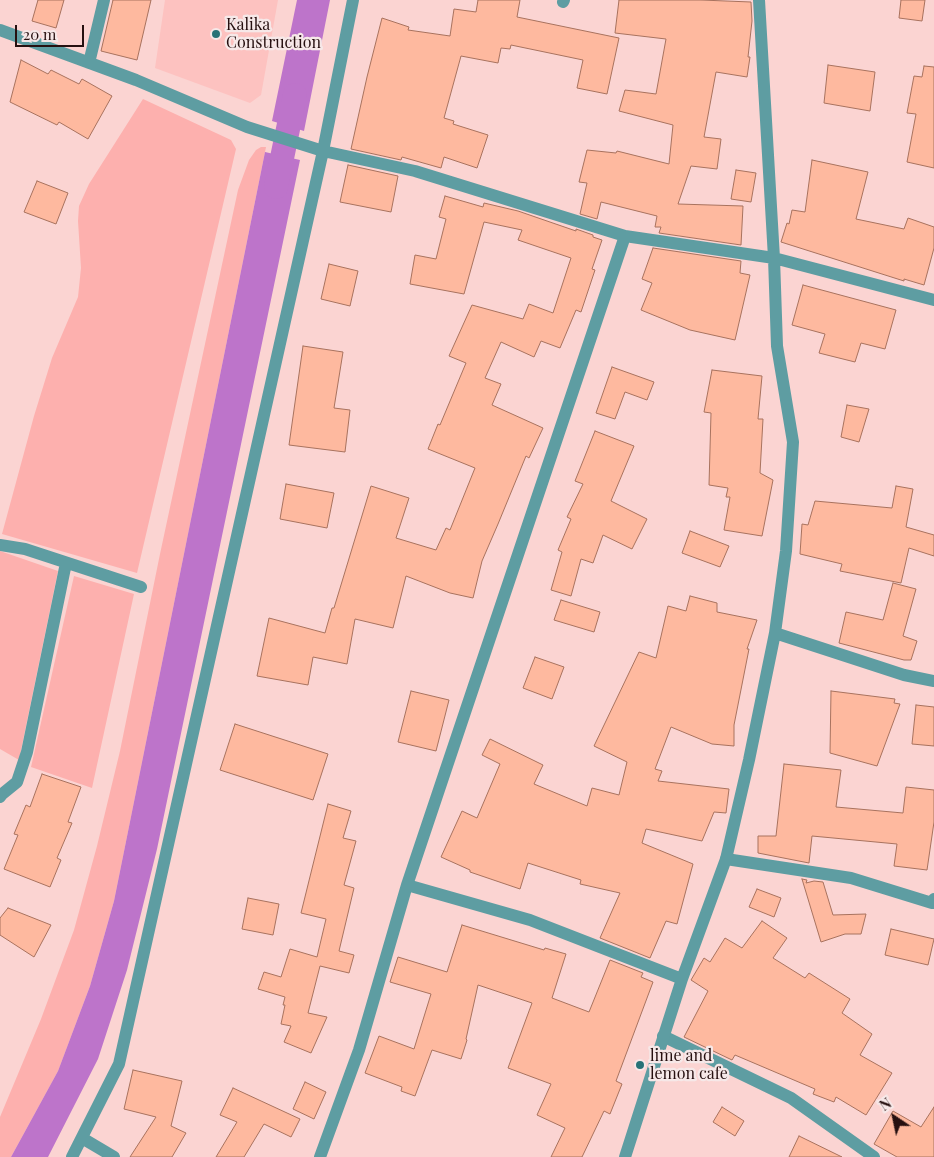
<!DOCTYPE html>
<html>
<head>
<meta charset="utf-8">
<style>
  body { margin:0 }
  #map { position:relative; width:934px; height:1157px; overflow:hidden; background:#fbd4d2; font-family:"Playfair Display",serif }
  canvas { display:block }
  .north { position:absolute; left:869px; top:1092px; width:50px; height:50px; -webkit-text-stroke:4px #f6e8e8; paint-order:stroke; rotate:326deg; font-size:14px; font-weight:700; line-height:20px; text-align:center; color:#261010 }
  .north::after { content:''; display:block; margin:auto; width:18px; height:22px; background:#261010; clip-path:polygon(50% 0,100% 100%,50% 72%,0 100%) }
  .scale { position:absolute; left:15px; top:25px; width:69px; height:22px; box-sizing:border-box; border:2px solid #261010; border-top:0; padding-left:6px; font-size:15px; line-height:18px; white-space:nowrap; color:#261010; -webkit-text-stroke:4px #f6e8e8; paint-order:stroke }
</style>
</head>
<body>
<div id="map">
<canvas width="934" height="1157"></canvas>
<div class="north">N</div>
<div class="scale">20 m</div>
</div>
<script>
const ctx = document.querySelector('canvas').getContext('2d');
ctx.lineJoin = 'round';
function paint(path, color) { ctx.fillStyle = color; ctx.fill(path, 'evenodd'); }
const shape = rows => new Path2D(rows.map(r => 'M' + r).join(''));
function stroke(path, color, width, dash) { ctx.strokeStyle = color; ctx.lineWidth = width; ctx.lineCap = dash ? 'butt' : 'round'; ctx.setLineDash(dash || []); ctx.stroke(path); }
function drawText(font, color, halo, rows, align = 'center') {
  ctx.font = font + ' "Playfair Display",serif'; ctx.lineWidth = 4.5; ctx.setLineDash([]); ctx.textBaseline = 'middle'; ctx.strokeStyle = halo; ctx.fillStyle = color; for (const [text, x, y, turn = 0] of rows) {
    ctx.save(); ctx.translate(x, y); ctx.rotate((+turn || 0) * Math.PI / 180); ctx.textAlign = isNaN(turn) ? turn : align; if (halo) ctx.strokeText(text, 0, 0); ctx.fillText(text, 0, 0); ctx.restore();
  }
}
paint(shape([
  [165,0,278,0,261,95,250,103,155,68]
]), '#fdc2c0');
paint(shape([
  [143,99,231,140,236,149,137,573,2,534,34,416,52,358,78,297,81,268,78,221,79,206,89,184],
  [261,147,266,147,265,152,114,901,90,986,58,1071,11,1157,0,1157,0,1117,41,1019,74,930,97,846,120,751,160,554,238,190,249,160,256,150],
  [0,551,58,571,19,760,0,749],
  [74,576,134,594,92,788,31,767]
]), '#fdb0ae');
paint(shape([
  [297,0,330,0,304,131,272,121],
  [265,152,300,160,157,849,127,970,98,1059,48,1157,11,1157,58,1071,90,986,114,901]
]), '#bd74ca');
stroke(shape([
  [276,187,295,95]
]), '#bd74ca', 24);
const building = shape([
  [38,0,64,0,56,28,32,21,38,0],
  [113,0,151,0,137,60,101,51,113,0],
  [478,0,520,0,517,17,619,38,607,94,577,88,583,60,511,45,510,49,501,48,498,63,461,56,444,118,454,121,453,124,488,135,477,168,444,157,441,168,402,157,401,160,351,149,367,77,382,18,409,27,408,30,450,36,454,9,476,12,478,0],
  [619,0,701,0,751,2,752,21,748,57,750,57,747,77,716,72,704,137,721,139,717,169,691,166,678,204,743,206,741,245,659,233,661,227,655,227,657,216,601,202,597,219,580,214,587,183,579,182,587,150,616,153,617,151,669,164,673,125,619,111,625,90,656,94,666,39,615,33,619,0],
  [901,0,925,0,922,21,899,18,901,0],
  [21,60,48,74,51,70,79,84,82,79,112,96,88,139,59,122,57,125,10,102,21,60],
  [828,65,875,72,870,111,824,103,828,65],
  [924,66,934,67,934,168,907,162,916,114,907,113,914,76,922,77,924,66],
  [812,160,868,172,856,219,904,229,908,218,934,227,934,248,924,285,904,279,904,281,781,242,787,223,789,224,792,210,805,212,812,160],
  [348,165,398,176,391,212,340,202,348,165],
  [736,170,756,173,751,202,731,199,736,170],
  [37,181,68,193,56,224,24,212,37,181],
  [445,196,483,207,484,203,518,211,576,231,576,229,593,235,593,237,602,240,592,269,595,270,581,312,576,310,560,348,541,341,534,357,501,342,485,378,501,384,492,405,543,428,529,458,526,456,498,524,482,561,473,598,450,593,406,576,393,628,355,619,347,664,313,657,308,685,257,676,269,618,325,633,332,608,334,608,371,486,409,498,396,538,436,550,446,528,450,530,475,468,428,449,438,424,440,425,466,363,449,356,472,305,523,319,529,304,553,313,571,258,518,240,522,230,484,222,464,294,410,284,415,255,436,259,446,219,439,217,445,196],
  [653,248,741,261,740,273,750,275,735,340,690,330,641,310,652,283,642,279,653,248],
  [329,264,358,271,350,306,321,299,329,264],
  [803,285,896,310,885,349,861,343,855,362,819,353,825,334,792,325,803,285],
  [303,346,343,352,334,408,350,410,345,452,289,445,303,346],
  [612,367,654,382,647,400,625,392,615,419,596,413,612,367],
  [712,370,762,376,758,419,763,419,760,473,773,480,762,536,724,530,730,497,726,497,728,488,709,485,711,413,704,412,712,370],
  [847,405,869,409,859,442,841,437,847,405],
  [595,431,634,446,611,501,647,519,632,549,603,535,593,563,581,559,571,596,551,590,562,552,558,550,571,519,567,517,583,484,575,481,595,431],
  [286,484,334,493,327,528,280,519,286,484],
  [896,486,913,489,906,527,934,535,934,556,909,548,901,583,840,571,842,564,800,554,802,524,808,525,815,501,892,508,896,486],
  [690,531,729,546,720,567,682,553,690,531],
  [893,583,916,589,903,636,917,641,911,660,904,660,839,643,846,612,883,620,893,583],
  [690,596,717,603,717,612,757,620,747,649,749,649,734,725,734,746,712,744,671,727,655,769,662,771,658,781,729,789,726,813,714,812,702,841,646,829,642,843,693,864,677,924,666,921,650,958,600,938,620,893,580,884,581,880,528,863,520,889,470,872,470,870,441,857,462,811,477,818,500,764,482,755,490,739,543,765,534,784,587,806,592,788,619,795,627,762,594,746,639,652,656,658,668,606,686,611,690,596],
  [561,600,600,612,594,632,554,620,561,600],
  [535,657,564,667,552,699,523,688,535,657],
  [411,691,449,700,436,751,398,742,411,691],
  [831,691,895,699,894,703,900,704,877,766,830,753,831,691],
  [916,705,934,707,934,746,912,744,916,705],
  [235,724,328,754,313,800,220,770,235,724],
  [784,764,841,770,836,807,903,813,906,787,934,790,934,822,927,870,894,866,897,844,812,836,809,863,758,853,758,836,776,836,784,764],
  [42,774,81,787,68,822,72,823,57,858,61,860,50,887,4,869,18,835,14,834,26,805,30,807,42,774],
  [328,804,351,811,343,838,356,841,344,885,354,888,339,951,354,955,349,973,320,966,308,1013,327,1017,311,1053,284,1042,291,1026,281,1024,285,1005,283,1005,285,997,258,989,264,972,281,977,290,949,317,957,326,919,301,913,328,804],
  [802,879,807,880,806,883,814,881,823,882,833,915,866,914,861,934,845,934,821,942,802,879],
  [757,889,781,898,774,917,749,907,757,889],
  [248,898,279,904,273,935,242,929,248,898],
  [8,908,51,925,34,957,0,935,0,918,8,908],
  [762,921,787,938,773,958,805,978,809,973,850,999,842,1013,872,1034,860,1055,892,1073,866,1115,836,1097,834,1102,813,1094,815,1089,735,1055,732,1060,684,1037,708,991,691,980,704,958,710,962,725,938,742,948,762,921],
  [462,925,544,950,545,948,566,954,552,998,589,1012,610,960,643,973,641,977,653,982,616,1081,622,1084,610,1114,604,1111,582,1157,551,1157,565,1128,537,1115,551,1084,508,1068,532,1003,478,985,466,1039,467,1040,461,1059,432,1050,415,1096,401,1091,402,1087,365,1073,379,1036,414,1049,431,994,390,982,398,957,447,972,462,925],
  [891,929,934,939,928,965,885,955,891,929],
  [133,1070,182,1081,171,1126,186,1133,172,1157,130,1157,156,1117,124,1109,133,1070],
  [305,1082,326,1092,314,1119,293,1109,305,1082],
  [233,1088,300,1119,291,1137,264,1124,244,1157,216,1157,237,1122,220,1115,233,1088],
  [722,1107,744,1121,735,1136,713,1122,722,1107],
  [934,1107,934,1157,897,1157,874,1144,893,1111,921,1127,934,1107],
  [799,1136,842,1157,789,1157,799,1136]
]);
paint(building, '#feb99f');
stroke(building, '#a8725e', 1);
stroke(shape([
  [0,545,25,549,141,587],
  [1,795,17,782,27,752,66,563],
  [726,859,851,878,932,903,934,899],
  [663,1036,791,1098,874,1157]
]), '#5e9da2', 12);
stroke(shape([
  [563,2,564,0],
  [0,30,136,80,247,127,323,151,415,171,625,236,774,258,934,300],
  [89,63,104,0],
  [775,633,904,675,934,681],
  [0,797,1,795],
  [407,885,530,920,682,979],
  [82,1138,114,1157],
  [72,1157,119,1064,323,151,353,0],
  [320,1157,359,1050,407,885,625,236],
  [625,1157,682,979,726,859,749,760,775,633,786,551,793,442,777,346,774,258,759,0]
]), '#5e9da2', 12);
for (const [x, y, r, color] of [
  [216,34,5,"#277277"],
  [640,1065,5,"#277277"]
]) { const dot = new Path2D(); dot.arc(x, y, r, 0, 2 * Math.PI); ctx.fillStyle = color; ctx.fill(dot); stroke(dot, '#f6e8e8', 2); }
drawText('16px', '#261010', '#f6e8e8', [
  ["Kalika",226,25],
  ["Construction",226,43],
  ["lime and",650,1056],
  ["lemon cafe",650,1074]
], 'left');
</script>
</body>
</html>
